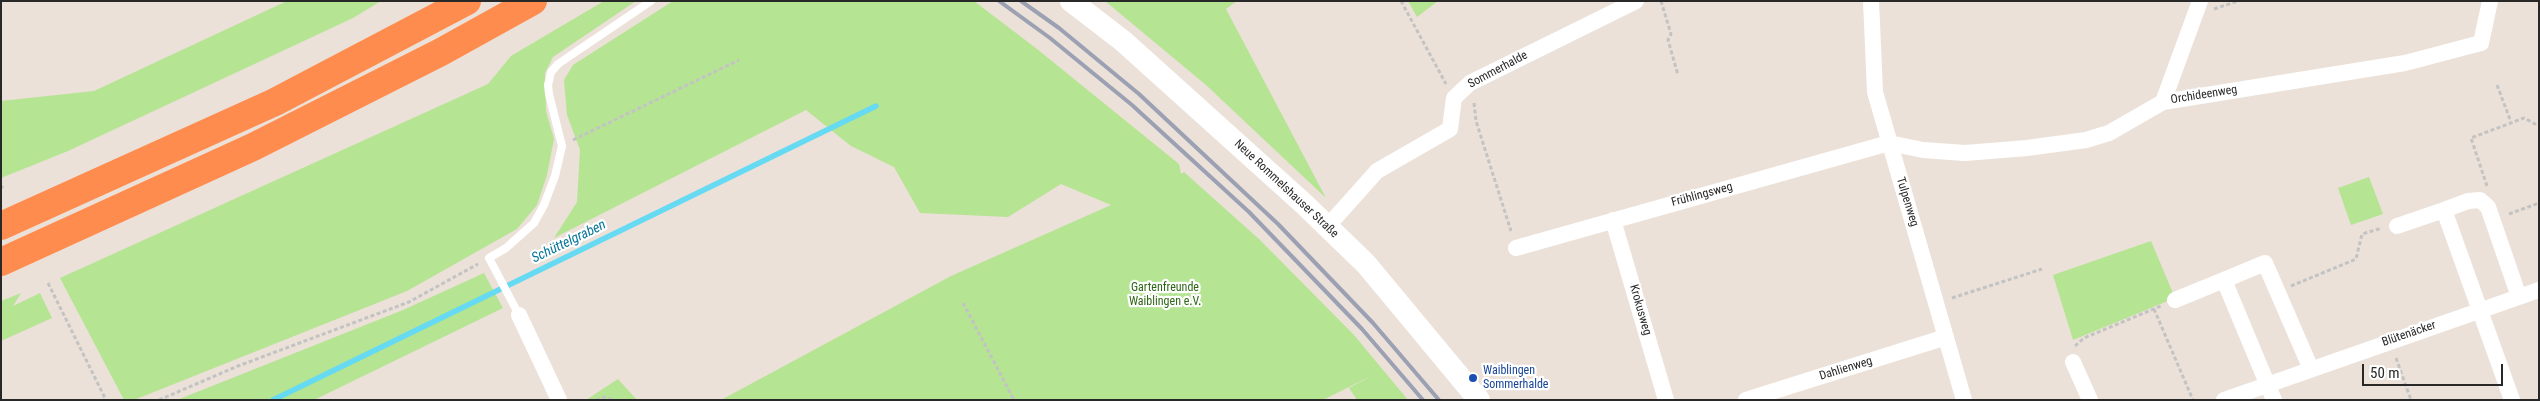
<!DOCTYPE html>
<html>
<head>
<meta charset="utf-8">
<style>
  body { margin:0 }
  #map { position:relative; width:2540px; height:401px; overflow:hidden; background:#ebe1d8; font-family:"Roboto Condensed",sans-serif }
  canvas { display:block }
  .frame { position:absolute; inset:0; border:2px solid #282828; pointer-events:none }
  .scale { position:absolute; left:2362px; top:364px; width:141px; height:22px; box-sizing:border-box; border:2px solid #282828; border-top:0; padding-left:6px; font-size:15px; line-height:18px; white-space:nowrap; color:#282828; -webkit-text-stroke:4px #fff; paint-order:stroke }
</style>
</head>
<body>
<div id="map">
<canvas width="2540" height="401"></canvas>
<div class="frame"></div>
<div class="scale">50 m</div>
</div>
<script>
const ctx = document.querySelector('canvas').getContext('2d');
ctx.lineJoin = 'round';
function paint(path, color) { ctx.fillStyle = color; ctx.fill(path, 'evenodd'); }
const shape = rows => new Path2D(rows.map(r => 'M' + r).join(''));
function stroke(path, color, width, dash) { ctx.strokeStyle = color; ctx.lineWidth = width; ctx.lineCap = dash ? 'butt' : 'round'; ctx.setLineDash(dash || []); ctx.stroke(path); }
function drawText(font, color, halo, rows, align = 'center') {
  ctx.font = font + ' "Roboto Condensed",sans-serif'; ctx.lineWidth = 4.5; ctx.setLineDash([]); ctx.textBaseline = 'middle'; ctx.strokeStyle = halo; ctx.fillStyle = color; for (const [text, x, y, turn = 0] of rows) {
    ctx.save(); ctx.translate(x, y); ctx.rotate((+turn || 0) * Math.PI / 180); ctx.textAlign = isNaN(turn) ? turn : align; if (halo) ctx.strokeText(text, 0, 0); ctx.fillText(text, 0, 0); ctx.restore();
  }
}
paint(shape([
  [287,1,381,1,353,18,68,151,1,178,1,101,94,91],
  [604,1,636,1,553,57,545,73,546,111,554,139,547,175,537,205,517,229,407,291,134,400,124,400,60,278,488,84,511,56],
  [673,1,974,1,1037,49,1179,164,1181,174,1184,172,1260,240,1354,335,1408,400,1357,400,1349,388,1375,374,1323,400,721,400,951,276,1111,205,1061,184,1008,217,920,213,894,167,851,146,806,110,554,238,577,202,580,150,567,115,564,80,573,65],
  [1105,1,1237,1,1226,9,1326,198,1206,85],
  [1408,1,1438,1,1417,17],
  [2369,177,2383,214,2351,225,2338,188],
  [2151,241,2175,298,2073,340,2053,275],
  [484,273,503,308,314,400,177,400,403,310],
  [21,293,13,306,40,293,52,318,1,341,1,301],
  [618,379,637,400,586,400]
]), '#b5e492');
stroke(shape([
  [273,400,876,106]
]), '#66daf2', 5.5);
stroke(shape([
  [1401,1,1446,84],
  [1661,1,1671,34,1668,40,1678,75],
  [2214,9,2238,1],
  [2497,85,2511,122],
  [1474,103,1476,121,1511,231],
  [573,140,739,60],
  [1,186,3,188],
  [2487,186,2471,138,2524,118,2539,126],
  [2509,214,2539,203],
  [48,283,106,400],
  [2291,286,2356,259,2362,234,2382,228],
  [1952,298,2042,269],
  [963,303,1014,400],
  [2154,309,2193,400],
  [2075,346,2084,338,2161,306],
  [2396,358,2411,400],
  [159,400,238,366,409,302,478,264],
  [596,400,605,397,613,400]
]), '#c3c3c3', 3, [4, 2.5]);
stroke(shape([
  [519,315,489,258,506,248,534,223,544,205,555,176,562,146,549,94,548,85,551,72,558,64,651,1]
]), '#fff', 8);
stroke(shape([
  [1871,1,1875,92,1964,400],
  [2163,102,2200,1],
  [1613,220,1666,400],
  [2397,226,2444,210],
  [1327,227,1377,171,1450,129,1454,98,1470,83,1636,1],
  [1516,248,1889,143,1923,150,1965,153,2027,148,2086,140,2109,133,2163,102,2405,63,2481,43,2490,1],
  [2175,300,2224,280],
  [519,315,559,400],
  [2073,362,2090,400],
  [1746,400,1946,337],
  [2224,400,2539,290],
  [2274,400,2224,280,2265,263,2311,369],
  [2512,400,2444,210,2468,201,2480,200,2488,207,2519,297]
]), '#fff', 16);
stroke(shape([
  [1071,1,1123,41,1304,204,1366,264,1479,400]
]), '#fff', 22);
stroke(shape([
  [1,226,275,102,467,1],
  [1,262,253,147,441,52,533,1]
]), '#ff8c4f', 28);
stroke(shape([
  [999,1,1050,38,1132,105,1249,212,1362,329,1423,400],
  [1021,1,1059,28,1139,94,1278,224,1373,323,1439,400]
]), '#9ba1b3', 4);
for (const [x, y, r, color] of [
  [1473,378,5,"#1a4fb4"]
]) { const dot = new Path2D(); dot.arc(x, y, r, 0, 2 * Math.PI); ctx.fillStyle = color; ctx.fill(dot); stroke(dot, '#fff', 2); }
drawText('12px', '#282828', '#fff', [
  ["Sommerhalde",1498,70,-28],
  ["Orchideenweg",2204,95,-9],
  ["Neue Rommelshauser Straße",1286,189,43],
  ["Frühlingsweg",1702,195,-15],
  ["Tulpenweg",1907,202,73],
  ["Krokusweg",1640,310,74],
  ["Blütenäcker",2409,334,-19],
  ["Dahlienweg",1846,369,-17]
]);
drawText('12px', '#2e6616', '#fff', [
  ["Gartenfreunde",1165,288],
  ["Waiblingen e.V.",1165,302]
]);
drawText('12px', '#164399', '#fff', [
  ["Waiblingen",1483,371],
  ["Sommerhalde",1483,385]
], 'left');
drawText('italic 14px', '#08769b', '#fff', [
  ["Schüttelgraben",569,242,-26]
]);
</script>
</body>
</html>
